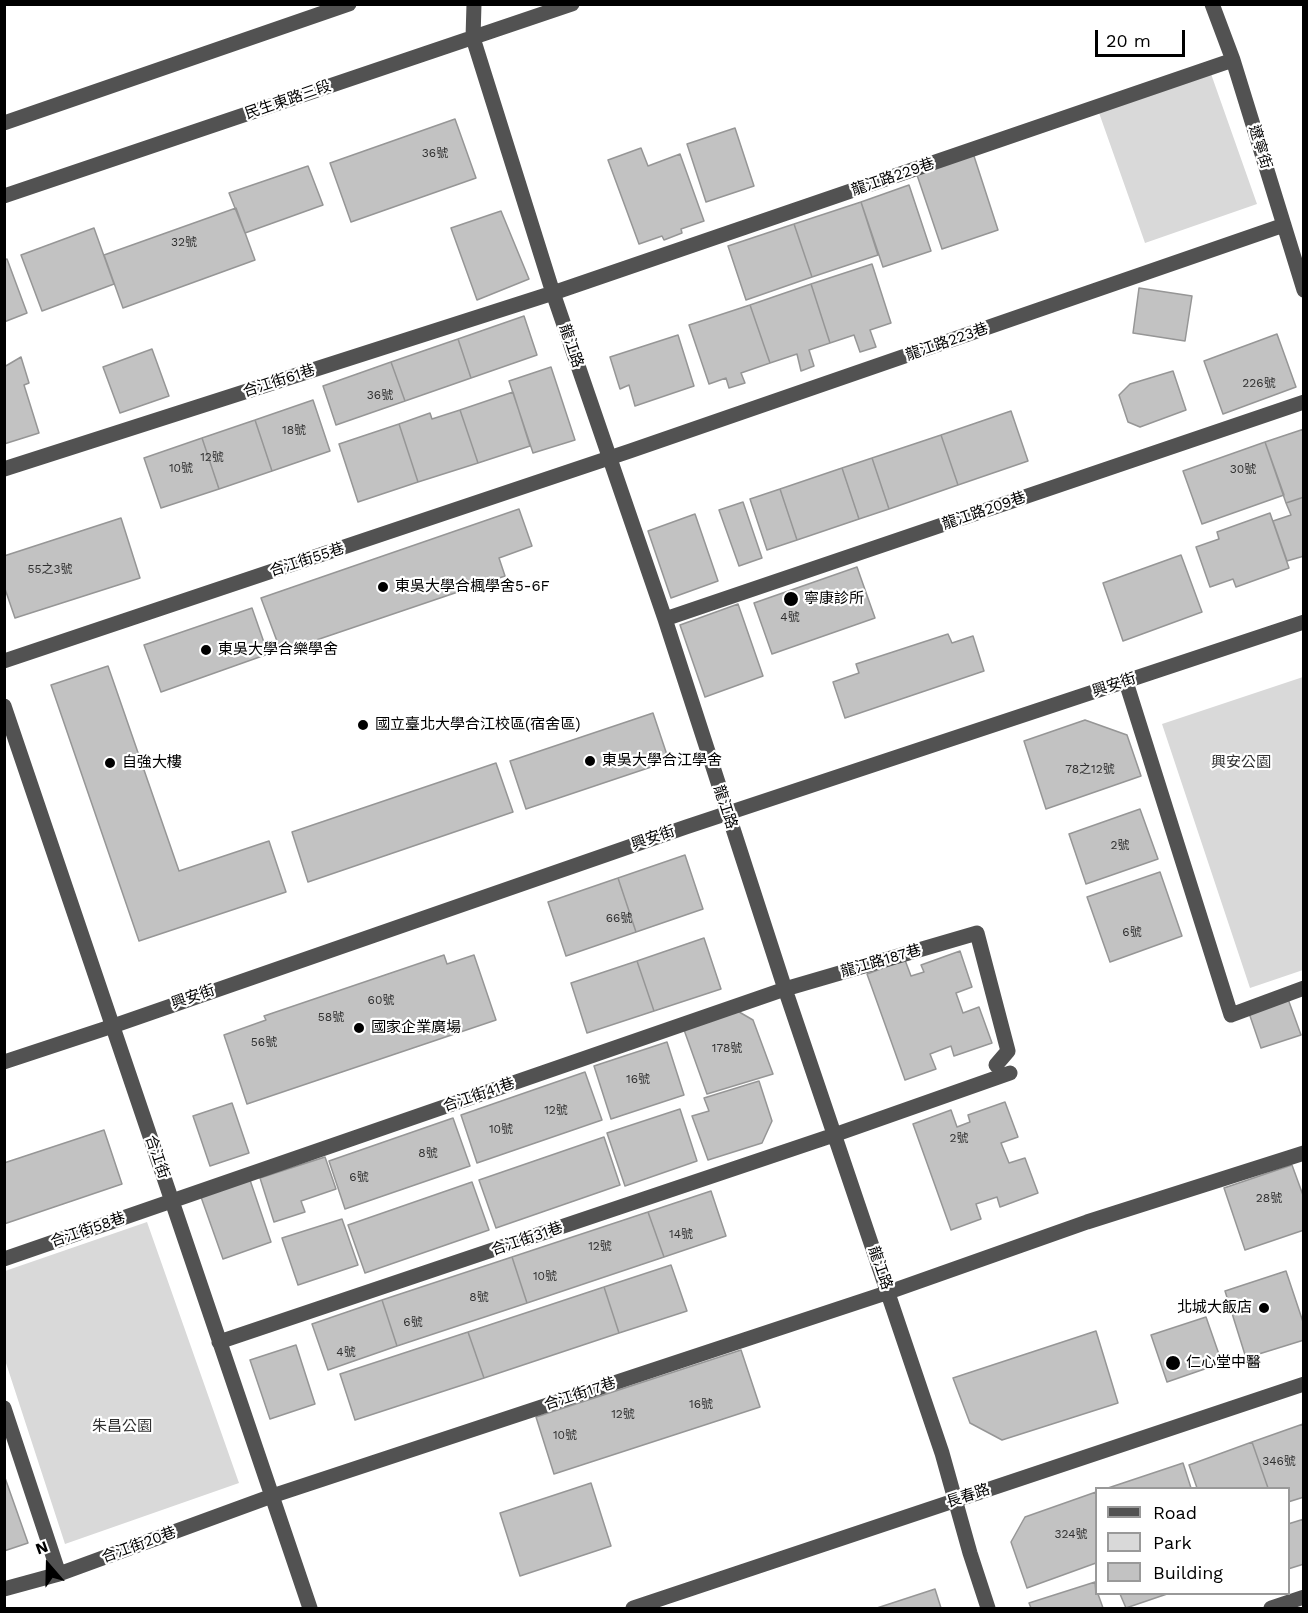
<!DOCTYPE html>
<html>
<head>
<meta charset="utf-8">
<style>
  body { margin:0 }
  #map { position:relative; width:1308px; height:1613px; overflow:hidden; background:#fff; font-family:"Work Sans",sans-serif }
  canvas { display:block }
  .frame { position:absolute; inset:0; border:6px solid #000; pointer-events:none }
  .legend { position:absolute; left:1095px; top:1487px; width:195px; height:108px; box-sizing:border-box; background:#fff; border:2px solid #999; margin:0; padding:8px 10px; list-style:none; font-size:18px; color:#000 }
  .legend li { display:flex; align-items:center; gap:12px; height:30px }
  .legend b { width:30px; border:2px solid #999 }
  .north { position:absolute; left:18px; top:1535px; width:60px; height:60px; -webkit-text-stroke:4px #fff; paint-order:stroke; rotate:340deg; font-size:16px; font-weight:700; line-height:24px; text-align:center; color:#000 }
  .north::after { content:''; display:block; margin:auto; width:21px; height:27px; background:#000; clip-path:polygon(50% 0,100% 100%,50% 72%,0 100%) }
  .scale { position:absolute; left:1095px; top:30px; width:90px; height:27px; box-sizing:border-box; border:3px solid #000; border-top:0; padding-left:8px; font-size:18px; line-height:21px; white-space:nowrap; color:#000; -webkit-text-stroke:4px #fff; paint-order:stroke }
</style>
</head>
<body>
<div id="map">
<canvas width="1308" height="1613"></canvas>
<div class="frame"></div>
<ul class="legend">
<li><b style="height:8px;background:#525252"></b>Road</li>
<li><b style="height:16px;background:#d9d9d9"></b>Park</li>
<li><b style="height:16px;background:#c2c2c2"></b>Building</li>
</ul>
<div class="north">N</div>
<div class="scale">20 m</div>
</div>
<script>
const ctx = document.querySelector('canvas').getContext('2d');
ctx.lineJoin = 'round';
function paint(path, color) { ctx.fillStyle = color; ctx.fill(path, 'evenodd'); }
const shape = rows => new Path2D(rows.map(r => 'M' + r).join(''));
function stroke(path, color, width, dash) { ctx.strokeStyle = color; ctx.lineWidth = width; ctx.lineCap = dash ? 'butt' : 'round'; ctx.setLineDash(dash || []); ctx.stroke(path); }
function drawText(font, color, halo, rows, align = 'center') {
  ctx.font = font + ' "Work Sans","Noto Sans TC",sans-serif'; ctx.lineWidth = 4.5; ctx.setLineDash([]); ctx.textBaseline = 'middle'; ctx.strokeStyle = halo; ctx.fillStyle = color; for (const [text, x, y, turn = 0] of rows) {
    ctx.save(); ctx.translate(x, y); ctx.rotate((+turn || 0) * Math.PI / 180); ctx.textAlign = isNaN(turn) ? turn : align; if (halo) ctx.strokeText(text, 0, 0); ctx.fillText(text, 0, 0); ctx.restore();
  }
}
paint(shape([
  [1210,71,1257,204,1145,243,1098,110],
  [1303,677,1303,970,1250,988,1162,724],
  [147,1222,239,1483,65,1544,5,1360,5,1271]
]), '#d9d9d9');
const building = shape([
  [455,119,476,178,351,222,330,163,455,119],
  [735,128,754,186,706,202,687,144,735,128],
  [641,148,648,166,680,154,704,221,681,229,682,233,664,240,662,236,639,244,608,160,641,148],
  [972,150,998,230,942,249,915,169,972,150],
  [308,166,323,205,245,233,229,193,308,166],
  [909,185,931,251,883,267,861,202,909,185],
  [861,202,878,255,812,277,794,224,861,202],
  [236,208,255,260,123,308,104,255,236,208],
  [501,211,529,279,477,300,451,228,501,211],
  [794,224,812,277,746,300,728,246,794,224],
  [94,228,114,284,42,311,21,255,94,228],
  [7,259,27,313,4,322,4,260,7,259],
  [872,264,891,323,870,330,876,347,860,352,854,335,830,343,811,284,872,264],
  [811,284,830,343,809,350,814,366,801,371,797,354,770,363,750,305,811,284],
  [1139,288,1192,296,1185,341,1133,333,1139,288],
  [750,305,770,363,741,373,745,383,729,388,726,378,709,384,689,325,750,305],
  [524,316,537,355,471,378,458,339,524,316],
  [1277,334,1296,387,1223,414,1204,361,1277,334],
  [678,335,694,386,635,406,629,385,620,389,610,357,678,335],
  [458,339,471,378,405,401,391,362,458,339],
  [152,349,169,396,120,413,103,367,152,349],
  [21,357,29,383,24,385,39,433,4,444,4,367,21,357],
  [391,362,405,401,336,425,323,386,391,362],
  [551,367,575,440,533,453,509,381,551,367],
  [1173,371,1186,410,1140,427,1128,422,1119,395,1130,384,1173,371],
  [513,392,530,446,478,463,460,410,513,392],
  [313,400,330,451,272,471,255,420,313,400],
  [460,410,478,463,418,482,399,424,430,413,432,419,460,410],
  [1011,411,1028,461,958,485,941,435,1011,411],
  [255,420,272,471,219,489,202,438,255,420],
  [399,424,418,482,358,502,339,444,399,424],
  [1304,429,1304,497,1286,503,1265,442,1304,429],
  [941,435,958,485,889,509,872,458,941,435],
  [202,438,219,489,161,508,144,458,202,438],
  [1265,442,1284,495,1202,524,1183,471,1265,442],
  [872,458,889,509,859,519,842,468,872,458],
  [842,468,859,519,797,540,780,489,842,468],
  [780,489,797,540,767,550,750,499,780,489],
  [1304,497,1304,556,1287,561,1273,521,1291,515,1286,503,1304,497],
  [743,502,762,558,739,566,719,510,743,502],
  [519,509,532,546,499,558,505,576,281,652,261,598,519,509],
  [1270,513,1289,568,1236,587,1233,579,1210,587,1196,547,1219,539,1217,532,1270,513],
  [695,514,718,581,671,598,648,531,695,514],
  [121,518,140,578,15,618,4,586,4,556,121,518],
  [1181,555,1202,612,1123,641,1103,583,1181,555],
  [857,567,875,618,772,654,754,603,857,567],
  [738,604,763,676,705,697,680,625,738,604],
  [252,608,268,654,161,692,144,645,252,608],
  [948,634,952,643,973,636,984,671,845,718,833,682,859,673,856,664,948,634],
  [108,666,179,871,269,841,286,892,139,941,51,685,108,666],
  [653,713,669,761,526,809,510,761,653,713],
  [1085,720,1127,735,1141,776,1046,809,1024,741,1085,720],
  [496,763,513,812,308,882,292,832,496,763],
  [1140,809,1158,859,1086,884,1069,834,1140,809],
  [685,855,703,909,636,932,618,878,685,855],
  [1160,872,1182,936,1110,962,1087,897,1160,872],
  [618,878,636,932,566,956,548,902,618,878],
  [704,938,721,989,654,1011,637,961,704,938],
  [960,951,972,987,956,993,963,1013,979,1007,992,1043,954,1056,951,1046,930,1054,936,1069,905,1080,867,974,905,960,911,976,924,972,921,965,960,951],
  [444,955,447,964,474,955,496,1020,247,1104,224,1035,266,1020,264,1016,444,955],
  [637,961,654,1011,587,1033,571,983,637,961],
  [1288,999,1301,1035,1261,1048,1249,1013,1288,999],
  [734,1009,753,1020,773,1074,707,1094,683,1027,734,1009],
  [667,1042,684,1095,611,1119,594,1066,667,1042],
  [585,1072,602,1120,477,1163,461,1115,585,1072],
  [759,1081,772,1121,762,1143,708,1160,692,1116,709,1111,704,1098,759,1081],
  [1005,1102,1018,1137,1001,1143,1009,1163,1025,1158,1038,1193,1000,1207,997,1197,976,1204,981,1219,951,1230,913,1124,951,1110,957,1127,970,1122,968,1115,1005,1102],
  [232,1103,249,1153,210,1166,193,1116,232,1103],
  [680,1109,697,1161,625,1186,607,1133,680,1109],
  [453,1118,470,1166,345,1209,329,1161,453,1118],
  [104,1130,122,1184,4,1224,4,1163,104,1130],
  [604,1137,620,1185,496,1228,479,1180,604,1137],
  [325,1157,336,1189,301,1201,305,1212,274,1222,260,1178,325,1157],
  [1292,1165,1304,1198,1304,1230,1245,1250,1224,1188,1292,1165],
  [250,1180,271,1242,223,1259,201,1197,250,1180],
  [472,1182,489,1230,365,1273,348,1225,472,1182],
  [711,1191,726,1236,664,1257,648,1212,711,1191],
  [648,1212,664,1257,527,1303,512,1257,648,1212],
  [342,1219,358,1265,298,1285,282,1238,342,1219],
  [512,1257,527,1303,397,1346,382,1300,512,1257],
  [671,1265,687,1311,619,1333,604,1287,671,1265],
  [1286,1271,1304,1325,1304,1340,1246,1358,1225,1291,1286,1271],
  [604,1287,619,1333,484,1378,468,1332,604,1287],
  [382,1300,397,1346,328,1370,312,1324,382,1300],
  [1206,1317,1222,1363,1167,1382,1151,1335,1206,1317],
  [1096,1331,1118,1403,1002,1440,970,1423,953,1378,1096,1331],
  [468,1332,484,1378,355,1420,340,1374,468,1332],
  [296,1345,315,1404,270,1419,250,1360,296,1345],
  [741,1350,760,1407,554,1474,536,1417,741,1350],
  [1303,1424,1304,1497,1288,1502,1288,1488,1268,1488,1252,1442,1303,1424],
  [1252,1442,1268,1488,1197,1488,1189,1465,1252,1442],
  [1183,1463,1191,1488,1108,1488,1183,1463],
  [4,1475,28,1543,4,1551,4,1475],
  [591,1483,611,1546,520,1576,500,1513,591,1483],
  [1096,1492,1096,1563,1027,1588,1011,1542,1025,1517,1096,1492],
  [1304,1519,1304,1564,1288,1569,1288,1524,1304,1519],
  [1095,1582,1096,1594,1098,1594,1103,1608,1031,1608,1029,1603,1095,1582],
  [935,1589,941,1608,877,1608,935,1589],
  [1120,1594,1167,1594,1126,1608,1120,1594]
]);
paint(building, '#c2c2c2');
stroke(building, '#969696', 1.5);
stroke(shape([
  [474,4,473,38,553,293,665,619,785,989,942,1453,970,1553,988,1608],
  [1212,4,1233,60,1304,290],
  [4,123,349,4],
  [4,196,572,4],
  [4,469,553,293,1233,60],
  [665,619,1304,402],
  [4,661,630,451,1284,225],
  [1126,682,1231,1015,1304,988],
  [4,706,310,1608],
  [4,1062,113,1026,686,827,1304,622],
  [4,1259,785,989,977,933,1008,1051,996,1065],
  [219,1342,834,1135,1010,1073],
  [4,1408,59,1574],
  [4,1589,59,1574,272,1496,889,1292,1087,1222,1304,1153],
  [633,1608,1304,1384],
  [1271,1608,1304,1597]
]), '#525252', 15);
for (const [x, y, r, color] of [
  [383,587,6,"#000"],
  [791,599,8,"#000"],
  [206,650,6,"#000"],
  [363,725,6,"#000"],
  [590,761,6,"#000"],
  [110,763,6,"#000"],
  [359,1028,6,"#000"],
  [1264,1308,6,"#000"],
  [1173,1363,8,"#000"]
]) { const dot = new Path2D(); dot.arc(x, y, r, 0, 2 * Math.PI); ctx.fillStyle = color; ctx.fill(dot); stroke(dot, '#fff', 2); }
drawText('12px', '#303030', null, [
  ["36號",435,153],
  ["32號",184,242],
  ["226號",1259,383],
  ["36號",380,395],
  ["18號",294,430],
  ["12號",212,457],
  ["10號",181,468],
  ["30號",1243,469],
  ["55之3號",50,569],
  ["4號",790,617],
  ["78之12號",1090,769],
  ["2號",1120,845],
  ["66號",619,918],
  ["6號",1132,932],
  ["60號",381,1000],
  ["58號",331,1017],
  ["56號",264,1042],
  ["178號",727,1048],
  ["16號",638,1079],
  ["12號",556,1110],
  ["10號",501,1129],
  ["2號",959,1138],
  ["8號",428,1153],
  ["6號",359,1177],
  ["28號",1269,1198],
  ["14號",681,1234],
  ["12號",600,1246],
  ["10號",545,1276],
  ["8號",479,1297],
  ["6號",413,1322],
  ["4號",346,1352],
  ["16號",701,1404],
  ["12號",623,1414],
  ["10號",565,1435],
  ["346號",1279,1461],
  ["324號",1071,1534]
]);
drawText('15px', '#000', '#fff', [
  ["民生東路三段",288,100,-19],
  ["遼寧街",1260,147,73],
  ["龍江路229巷",893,177,-19],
  ["龍江路223巷",947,342,-19],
  ["龍江路",571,346,71],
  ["合江街61巷",279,381,-18],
  ["龍江路209巷",984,511,-19],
  ["合江街55巷",307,560,-18],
  ["興安街",1114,685,-18],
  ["龍江路",725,807,72],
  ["興安街",653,838,-19],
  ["龍江路187巷",881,961,-16],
  ["興安街",193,997,-19],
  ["合江街41巷",479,1095,-19],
  ["合江街",157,1157,71],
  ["合江街58巷",88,1230,-19],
  ["合江街31巷",527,1239,-19],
  ["龍江路",880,1268,71],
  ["合江街17巷",580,1394,-18],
  ["長春路",968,1496,-18],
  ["合江街20巷",139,1545,-20]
]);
drawText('15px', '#000', '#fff', [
  ["東吳大學合楓學舍5-6F",395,587],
  ["寧康診所",804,599],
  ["東吳大學合樂學舍",218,650],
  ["國立臺北大學合江校區(宿舍區)",375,725],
  ["東吳大學合江學舍",602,761],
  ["自強大樓",122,763],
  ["國家企業廣場",371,1028],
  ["北城大飯店",1252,1308,"right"],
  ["仁心堂中醫",1186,1363]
], 'left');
drawText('15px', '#303030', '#fff', [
  ["興安公園",1241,763],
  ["朱昌公園",122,1427]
]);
</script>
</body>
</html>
